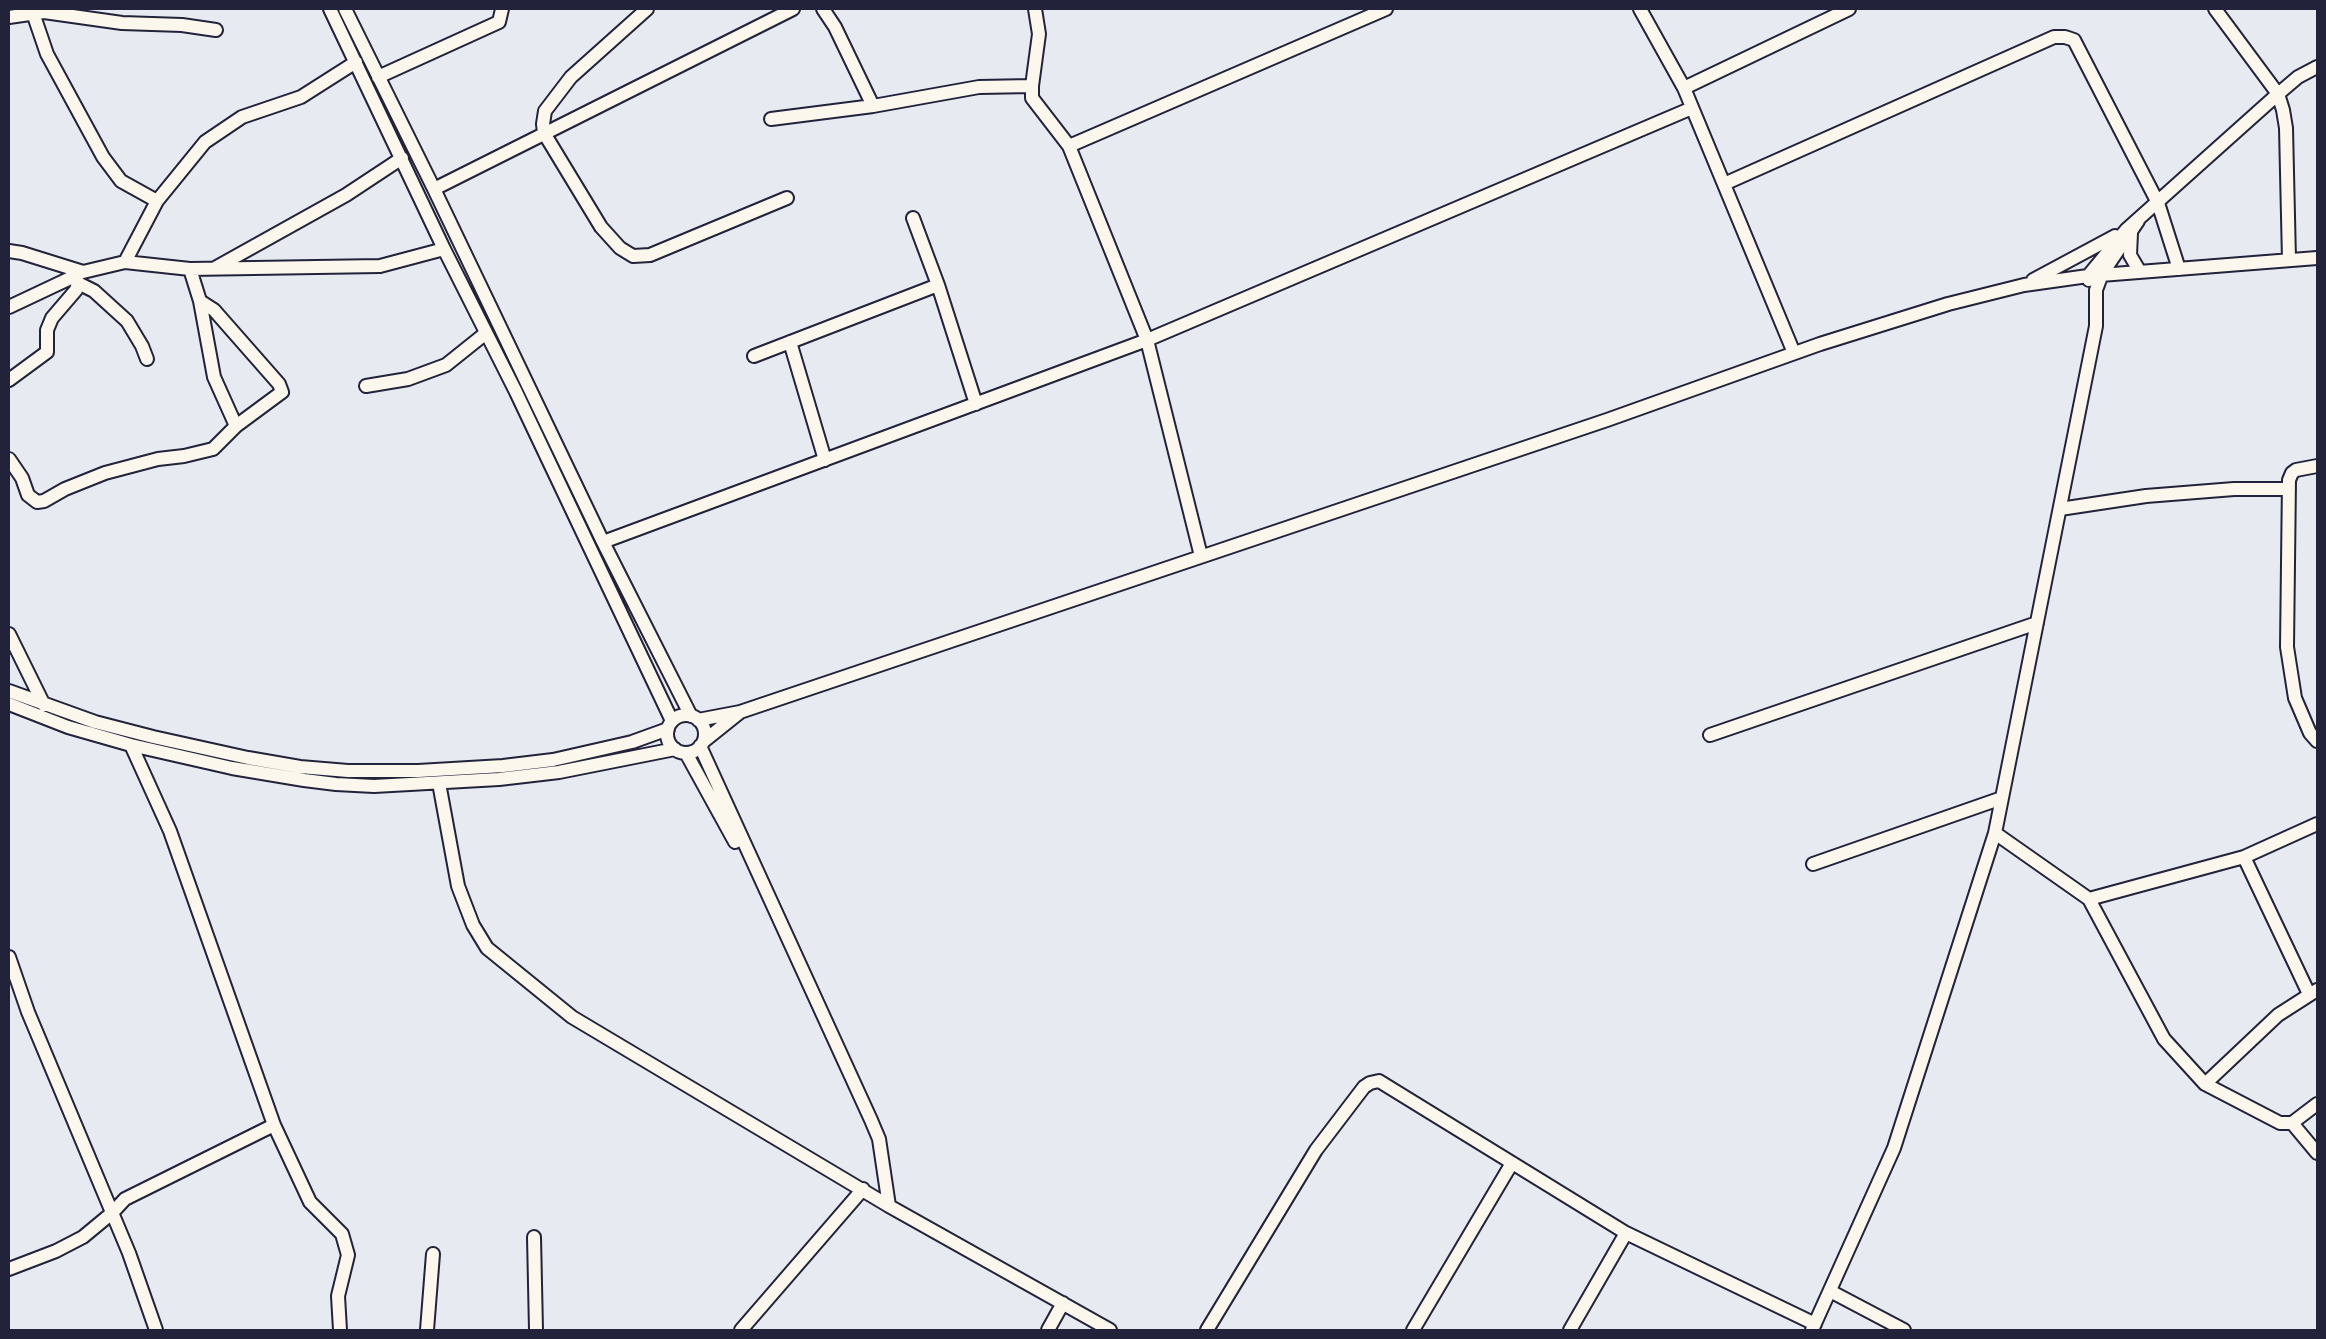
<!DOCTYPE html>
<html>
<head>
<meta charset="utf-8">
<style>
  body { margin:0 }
  #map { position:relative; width:2326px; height:1339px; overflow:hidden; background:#e7eaf0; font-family:"Gochi Hand",sans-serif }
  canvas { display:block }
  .frame { position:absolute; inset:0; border:10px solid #22223b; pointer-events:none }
</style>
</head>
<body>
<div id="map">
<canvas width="2326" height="1339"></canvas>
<div class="frame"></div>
</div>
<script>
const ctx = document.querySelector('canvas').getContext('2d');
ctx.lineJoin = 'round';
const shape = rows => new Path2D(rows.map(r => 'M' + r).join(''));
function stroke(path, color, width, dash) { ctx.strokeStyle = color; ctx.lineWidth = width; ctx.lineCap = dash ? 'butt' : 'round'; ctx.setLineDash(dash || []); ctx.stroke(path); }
const minor = shape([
  [330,9,444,249,516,392,672,721],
  [345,9,434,189,603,542,691,716],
  [647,9,571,77,545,111,543,124,544,133,601,227,620,248,633,256,650,255,787,198],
  [823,9,835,27,873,106],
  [1035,9,1039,34,1032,86,1032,98,1069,146],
  [1640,9,1684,88,1794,353],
  [2215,9,2278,94,2283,110,2286,128,2289,260],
  [33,13,47,54,103,157,121,181,157,201],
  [9,17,44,12,122,23,182,25,216,30],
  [378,77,499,22,502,9],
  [1684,88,1849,9],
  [771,119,873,106,979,87,1032,86],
  [1724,184,2054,37,2065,37,2074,40,2158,203,2179,269],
  [434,189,793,9],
  [2131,233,2130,255,2140,272],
  [9,251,22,253,83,272,125,262,190,269,380,266,444,249],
  [125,262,157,201,205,142,242,117,301,97,356,62],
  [215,268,346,195,402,158],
  [190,269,200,301,214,377,236,426],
  [2033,280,2115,236],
  [2089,280,2088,276,2126,230,2278,94,2298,77,2317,67],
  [78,283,94,291,127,321,142,346,147,359],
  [938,285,976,404],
  [9,307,79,274],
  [790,342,825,460],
  [754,356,938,285,913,218],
  [9,380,47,352,47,330,52,318,76,290,78,283,73,277],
  [366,386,408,379,446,365,486,333],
  [9,459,22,478,28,495,37,502,44,501,65,489,105,473,158,459,184,456,213,449,236,426,282,392,279,384,214,310,200,301],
  [2317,466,2296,470,2292,473,2289,480,2287,647,2295,698,2310,733,2317,741],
  [2060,509,2146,496,2234,489,2289,489],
  [603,542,1147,340,1692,108],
  [1201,556,1147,340,1069,146,1386,9],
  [9,634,44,705],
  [9,691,95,722,153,737,248,758,300,767,348,771,418,771,503,766,553,760,632,742,668,729],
  [9,704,68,727,131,745,232,768,304,780,336,784,374,786,499,779,559,772,675,749],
  '667 734a19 19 0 1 1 38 0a19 19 0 1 1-38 0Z',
  [698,720,740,712,1607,420,1820,344,1948,304,2024,285,2088,276,2317,258],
  [1710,735,2037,623],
  [704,741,739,713],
  [131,745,170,831,274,1125,310,1202,342,1234,348,1255,338,1296,340,1330],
  [700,746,871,1120,879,1139,889,1206],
  [686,753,735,842],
  [439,783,458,886,473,925,487,948,572,1017,889,1206,1110,1330],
  [1995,833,2089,899,2164,1039,2205,1084,2280,1123,2292,1123,2317,1104],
  [2244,857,2309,994],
  [1813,864,2002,798],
  [2089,899,2244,857,2317,824],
  [9,957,28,1012,129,1253,156,1330],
  [2205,1084,2278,1015,2317,990],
  [2292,1123,2317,1153],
  [534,1237,536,1330],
  [9,1269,56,1251,83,1237,112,1213,125,1199,274,1125],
  [1830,1291,1904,1330],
  [427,1330,433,1254],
  [741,1330,863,1189],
  [1048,1330,1063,1303],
  [1207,1330,1316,1150,1364,1087,1370,1083,1379,1081,1626,1233,1815,1324],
  [1413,1330,1512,1163],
  [1570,1330,1626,1233],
  [1812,1330,1894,1148,1995,833,2096,326,2096,290,2102,274,2138,221]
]);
stroke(minor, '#22223b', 16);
stroke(minor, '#fbf7ec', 12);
</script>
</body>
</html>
